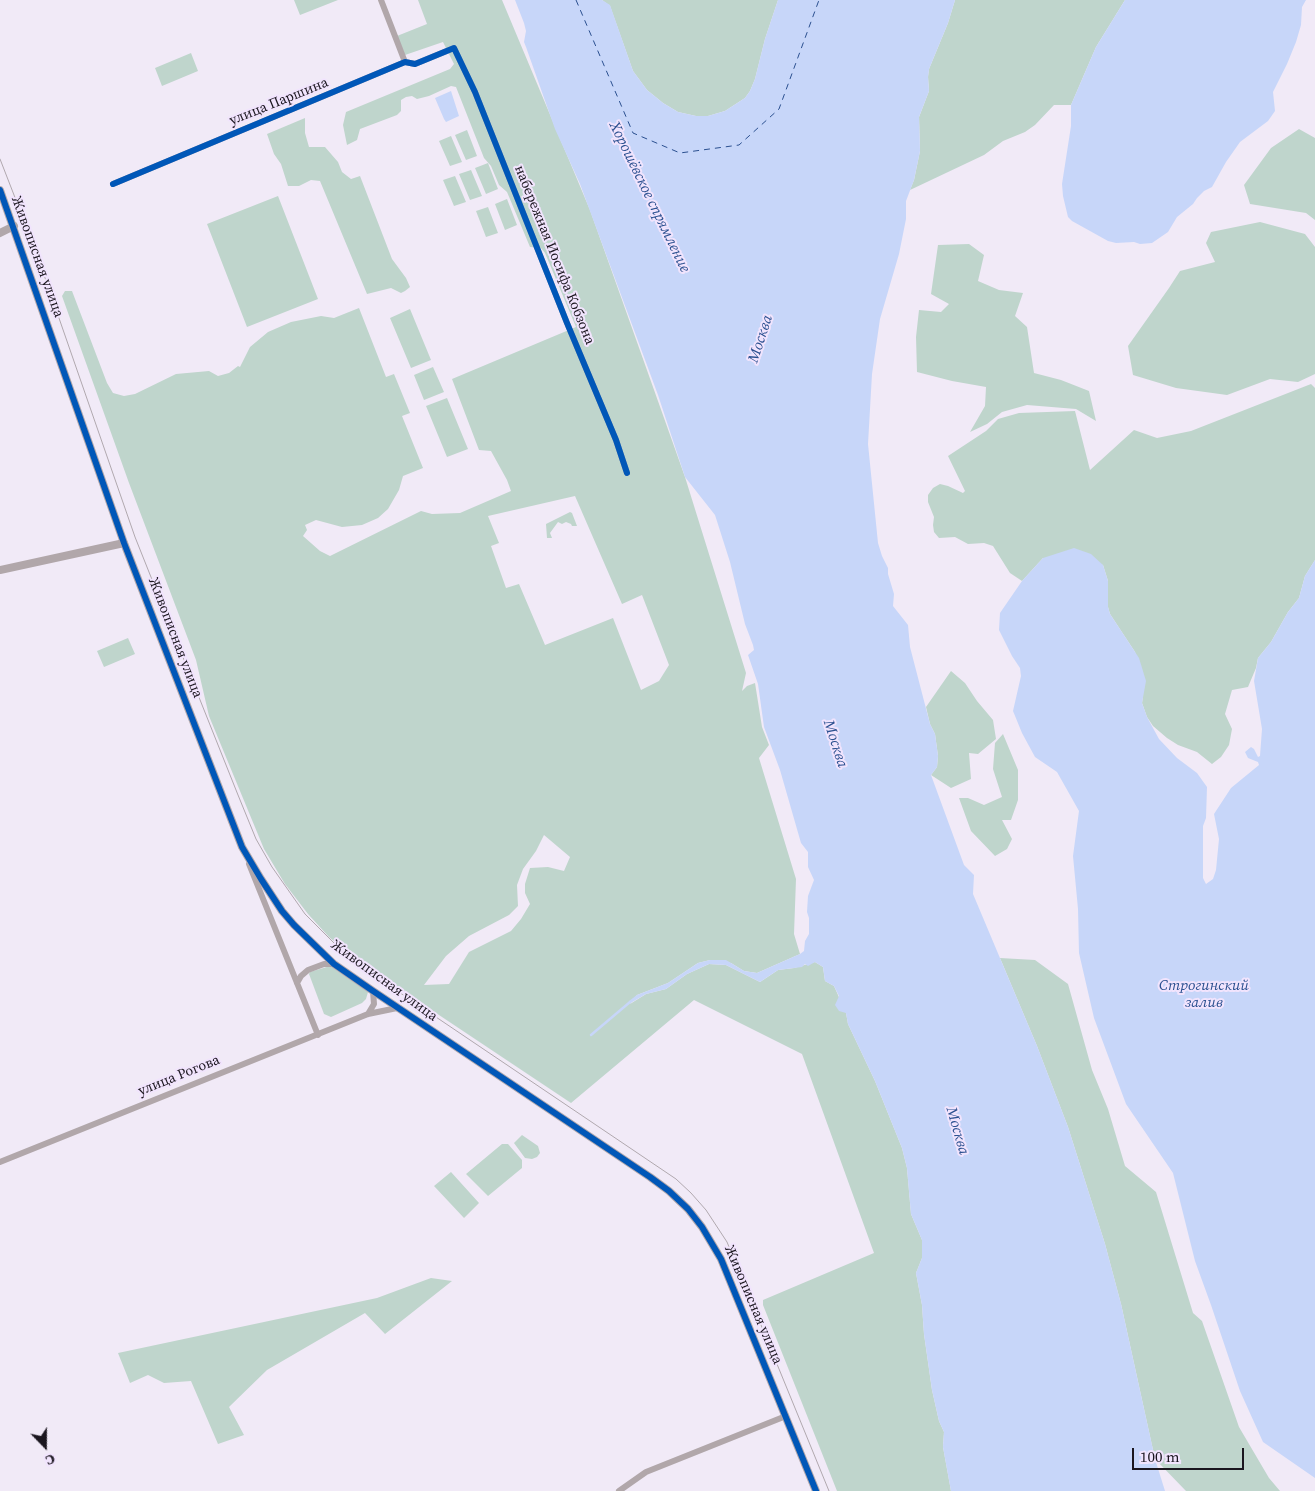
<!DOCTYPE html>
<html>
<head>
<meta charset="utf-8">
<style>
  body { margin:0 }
  #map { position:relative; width:1315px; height:1491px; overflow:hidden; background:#f1eaf7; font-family:"Source Serif 4",serif }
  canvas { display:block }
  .north { position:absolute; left:20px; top:1421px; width:50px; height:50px; -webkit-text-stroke:4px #f1e4fd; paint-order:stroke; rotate:158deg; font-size:14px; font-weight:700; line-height:20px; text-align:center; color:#1b161f }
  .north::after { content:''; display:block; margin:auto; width:18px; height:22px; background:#1b161f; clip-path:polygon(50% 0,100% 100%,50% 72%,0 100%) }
  .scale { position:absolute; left:1132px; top:1448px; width:112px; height:22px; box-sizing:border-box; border:2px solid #1b161f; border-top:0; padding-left:6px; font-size:15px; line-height:18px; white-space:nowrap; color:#1b161f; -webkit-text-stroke:4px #f1e4fd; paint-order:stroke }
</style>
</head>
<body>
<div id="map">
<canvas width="1315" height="1491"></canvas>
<div class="north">С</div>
<div class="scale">100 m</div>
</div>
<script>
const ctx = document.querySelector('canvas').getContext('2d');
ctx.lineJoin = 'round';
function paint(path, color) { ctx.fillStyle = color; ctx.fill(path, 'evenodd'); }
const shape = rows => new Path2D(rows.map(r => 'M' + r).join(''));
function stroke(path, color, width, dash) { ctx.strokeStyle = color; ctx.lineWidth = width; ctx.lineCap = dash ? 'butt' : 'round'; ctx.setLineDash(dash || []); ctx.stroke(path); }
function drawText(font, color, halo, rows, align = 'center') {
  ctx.font = font + ' "Source Serif 4",serif'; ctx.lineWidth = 4; ctx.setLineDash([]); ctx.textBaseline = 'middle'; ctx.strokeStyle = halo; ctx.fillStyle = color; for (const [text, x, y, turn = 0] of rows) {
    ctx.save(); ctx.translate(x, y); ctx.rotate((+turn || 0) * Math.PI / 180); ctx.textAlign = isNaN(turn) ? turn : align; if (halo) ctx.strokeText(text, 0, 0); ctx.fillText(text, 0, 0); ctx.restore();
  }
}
paint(shape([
  [294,0,338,0,300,15],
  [418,0,502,0,590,210,685,477,746,673,742,691,747,686,755,683,762,727,769,745,759,758,796,879,794,934,800,954,757,973,744,971,731,963,710,960,698,963,668,983,637,995,630,1004,646,994,666,989,687,974,709,964,726,965,760,982,778,970,794,968,815,962,823,967,825,981,834,986,846,1013,848,1024,875,1081,902,1148,907,1168,911,1214,922,1240,922,1258,916,1273,922,1305,924,1334,932,1390,939,1421,944,1432,943,1447,951,1491,837,1491,763,1305,763,1300,874,1253,802,1054,694,1000,571,1103,352,957,329,937,308,914,285,884,264,849,209,716,196,660,129,483,62,296,65,291,72,291,107,383,113,393,124,396,135,394,176,374,209,371,218,376,229,373,238,366,240,367,250,347,268,332,291,322,321,316,334,318,359,308,386,377,394,374,410,413,402,416,423,468,403,476,399,490,388,509,378,518,362,525,342,527,316,520,305,525,307,530,303,536,320,551,330,556,421,511,432,514,460,513,511,491,507,480,491,451,479,450,452,379,576,327,545,253,541,248,530,247,507,192,499,185,491,166,484,158,456,87,451,86,429,96,417,99,412,96,406,97,401,100,401,111,397,115,360,129,357,140,347,145,343,125,346,112,450,69,454,64,443,42,405,55,397,36,427,24],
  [575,496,622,604,642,595,669,665,659,681,641,690,613,618,545,645,519,584,506,588,491,546,499,543,488,516],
  [544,835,570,857,564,871,548,867,530,868,525,884,525,893,530,904,521,919,511,931,469,952,449,984,424,985,446,956,469,936,509,915,518,906,517,885,523,869,536,851],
  [602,0,778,0,765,39,755,79,750,91,745,98,725,111,708,116,696,116,678,112,663,103,647,90,633,71,610,6],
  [955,0,1125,0,1096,47,1071,105,1054,105,1035,125,1025,132,1003,141,984,155,910,190,914,180,920,151,919,117,929,91,928,77,929,69,948,23],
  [191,53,198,71,162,86,155,68],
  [305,118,305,133,309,147,325,147,338,162,342,172,351,179,360,176,392,259,406,278,410,287,405,291,401,293,391,288,367,294,320,181,311,180,299,186,288,186,281,164,274,154,267,134],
  [1299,129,1315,138,1315,220,1306,213,1250,204,1244,185,1271,148],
  [467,130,477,156,466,160,455,135],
  [451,136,462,162,450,166,439,141],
  [488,163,498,189,486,194,475,168],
  [471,170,482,196,470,200,459,174],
  [455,176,466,202,454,206,443,180],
  [278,196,318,299,247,327,207,224],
  [507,199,517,225,505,230,495,204],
  [488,207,498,233,486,237,476,211],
  [1260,222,1305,234,1315,247,1315,374,1298,382,1270,379,1227,395,1176,388,1133,375,1128,346,1169,288,1180,271,1215,262,1206,243,1211,232],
  [969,244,984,255,978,281,999,290,1023,293,1015,316,1027,327,1034,373,1061,380,1089,391,1096,421,1076,409,1027,405,1002,412,987,424,970,432,985,406,986,387,952,381,917,372,916,337,919,310,941,312,949,304,931,294,938,245],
  [410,309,431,360,411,368,390,318],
  [433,367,444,392,424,400,414,375],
  [1311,384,1315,388,1315,560,1305,576,1299,598,1288,612,1271,642,1258,658,1256,668,1248,687,1232,690,1225,714,1232,729,1229,745,1221,757,1212,764,1197,752,1178,745,1167,738,1153,726,1147,717,1142,703,1143,696,1135,652,1110,614,1108,607,1108,581,1103,565,1043,558,1022,581,1010,573,993,546,984,543,968,544,955,537,939,538,934,532,933,525,934,517,928,502,928,495,933,488,940,484,948,486,963,493,965,491,948,456,986,431,998,419,1019,413,1075,411,1090,470,1134,430,1157,438,1191,431],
  [447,398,468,449,447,457,426,406],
  [570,512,572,513,577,526,572,526,571,524,566,522,562,524,558,522,550,533,552,538,547,538,546,524],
  [128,638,135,654,104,667,97,651],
  [951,671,965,683,977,701,993,720,996,739,978,754,969,753,971,779,951,788,931,775,937,767,938,756,935,734,930,724,926,707],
  [1003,734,1018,770,1018,800,1011,820,1002,820,1012,839,1007,849,995,856,971,831,959,798,968,798,984,805,1002,797,993,769,995,743],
  [1000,958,1035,960,1068,984,1092,1070,1108,1109,1125,1166,1156,1192,1193,1313,1202,1321,1239,1427,1269,1478,1280,1491,1186,1491,1155,1459,1121,1304,1105,1244,1068,1127,1037,1046],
  [330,966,368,992,366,999,362,1003,331,1017,324,1014,309,974,310,972],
  [522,1135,538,1146,540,1153,537,1157,532,1159,525,1158,514,1143],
  [502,1144,508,1144,522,1160,522,1168,488,1196,466,1174],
  [451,1172,479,1203,464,1218,434,1186],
  [431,1278,452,1281,385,1334,365,1313,267,1370,229,1407,244,1435,218,1444,191,1381,164,1383,148,1375,130,1383,118,1353,377,1298]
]), '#bfd5cc');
paint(shape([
  [515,0,602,0,610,5,633,71,647,90,663,103,678,112,696,116,708,116,725,111,745,98,750,91,755,79,765,39,778,0,955,0,948,23,929,69,928,77,929,91,919,117,920,151,914,180,906,201,906,219,899,254,880,319,872,374,868,444,878,543,882,556,888,568,888,574,894,594,893,606,908,625,910,647,930,724,935,734,938,756,937,767,931,775,964,865,974,875,973,894,1037,1046,1068,1127,1105,1244,1121,1304,1155,1459,1165,1491,951,1491,943,1447,944,1432,939,1421,932,1390,924,1334,922,1305,916,1273,922,1258,922,1240,911,1214,907,1168,902,1148,875,1081,848,1024,846,1013,839,1011,835,1005,839,996,834,986,825,981,823,967,815,962,808,966,805,964,802,967,778,970,760,982,726,965,709,964,687,974,666,989,646,994,629,1004,629,1001,637,995,668,983,698,963,710,960,726,960,744,971,757,973,800,954,804,951,805,941,809,934,809,918,807,912,808,896,814,880,808,867,808,852,801,843,780,770,764,727,758,684,748,655,754,650,753,645,745,624,730,562,715,515,685,477,658,395,580,184,555,129,526,47,524,42,526,31,524,23],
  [1125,0,1306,0,1302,7,1301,25,1296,42,1287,64,1273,92,1275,111,1268,121,1240,142,1226,162,1212,187,1204,191,1197,198,1193,204,1177,217,1168,232,1152,243,1140,244,1134,242,1116,243,1108,241,1072,221,1068,217,1063,196,1062,184,1071,126,1071,105,1096,47],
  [451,91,459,116,446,122,444,119,435,98],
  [1074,548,1091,554,1103,565,1108,581,1108,607,1110,614,1139,658,1146,681,1142,703,1147,717,1159,739,1177,758,1197,773,1207,787,1206,818,1203,826,1203,878,1206,884,1213,879,1216,870,1219,839,1214,814,1231,788,1259,765,1258,762,1248,758,1245,752,1251,747,1254,749,1258,757,1260,756,1262,729,1254,681,1258,658,1271,642,1288,612,1299,598,1305,576,1315,560,1315,1478,1263,1442,1240,1391,1211,1305,1195,1261,1173,1173,1126,1104,1094,1018,1079,953,1078,909,1073,856,1079,811,1057,772,1035,757,1022,733,1013,711,1021,676,1020,668,1012,656,999,630,1000,613,1022,581,1043,558]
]), '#c7d6f9');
stroke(shape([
  [591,1035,630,1002]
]), '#c7d6f9', 2.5);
stroke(shape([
  [576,0,633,133,680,153,739,145,779,109,819,0]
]), '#2b5090', 1, [6, 5]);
stroke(shape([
  [381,0,405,62],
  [113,184,405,62,415,64,454,48,475,92,567,323,616,440,627,473],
  [249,864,318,1035],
  [297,983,301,976,308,970,324,964,334,964],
  [368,1014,374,1004,373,991],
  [0,1162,368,1014,397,1008],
  [619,1491,646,1472,786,1416]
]), '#b1a7aa', 6);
stroke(shape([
  [0,190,124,543,242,847,261,879,282,911,294,925,334,964,373,991,650,1177,669,1191,688,1209,702,1227,721,1259,816,1491],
  [0,233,14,226],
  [0,570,124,543]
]), '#b1a7aa', 8);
stroke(shape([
  [0,159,35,249,135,537,238,795,256,839,272,867,305,914,350,959,676,1179,691,1193,706,1210,727,1242,829,1491]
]), '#b0a8ae', 1);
stroke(shape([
  [113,184,405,62,415,64,454,48,475,92,567,323,616,440,627,473],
  [0,190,124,543,242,847,261,879,282,911,294,925,334,964,373,991,650,1177,669,1191,688,1209,702,1227,721,1259,816,1491]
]), '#0057b8', 6);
drawText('14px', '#1b161f', '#f1e4fd', [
  ["улица Паршина",279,102,-22],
  ["набережная Иосифа Кобзона",554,255,68],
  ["Живописная улица",37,257,70],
  ["Живописная улица",175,638,69],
  ["Живописная улица",384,981,36],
  ["улица Рогова",179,1076,-22],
  ["Живописная улица",753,1305,67]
]);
drawText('italic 15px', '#2b5090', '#f1e4fd', [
  ["Хорошёвское спрямление",649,197,64],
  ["Москва",761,339,-72],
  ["Москва",835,744,72],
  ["Строгинский",1204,986],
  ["залив",1204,1003],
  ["Москва",957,1131,74]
]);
</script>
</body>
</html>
